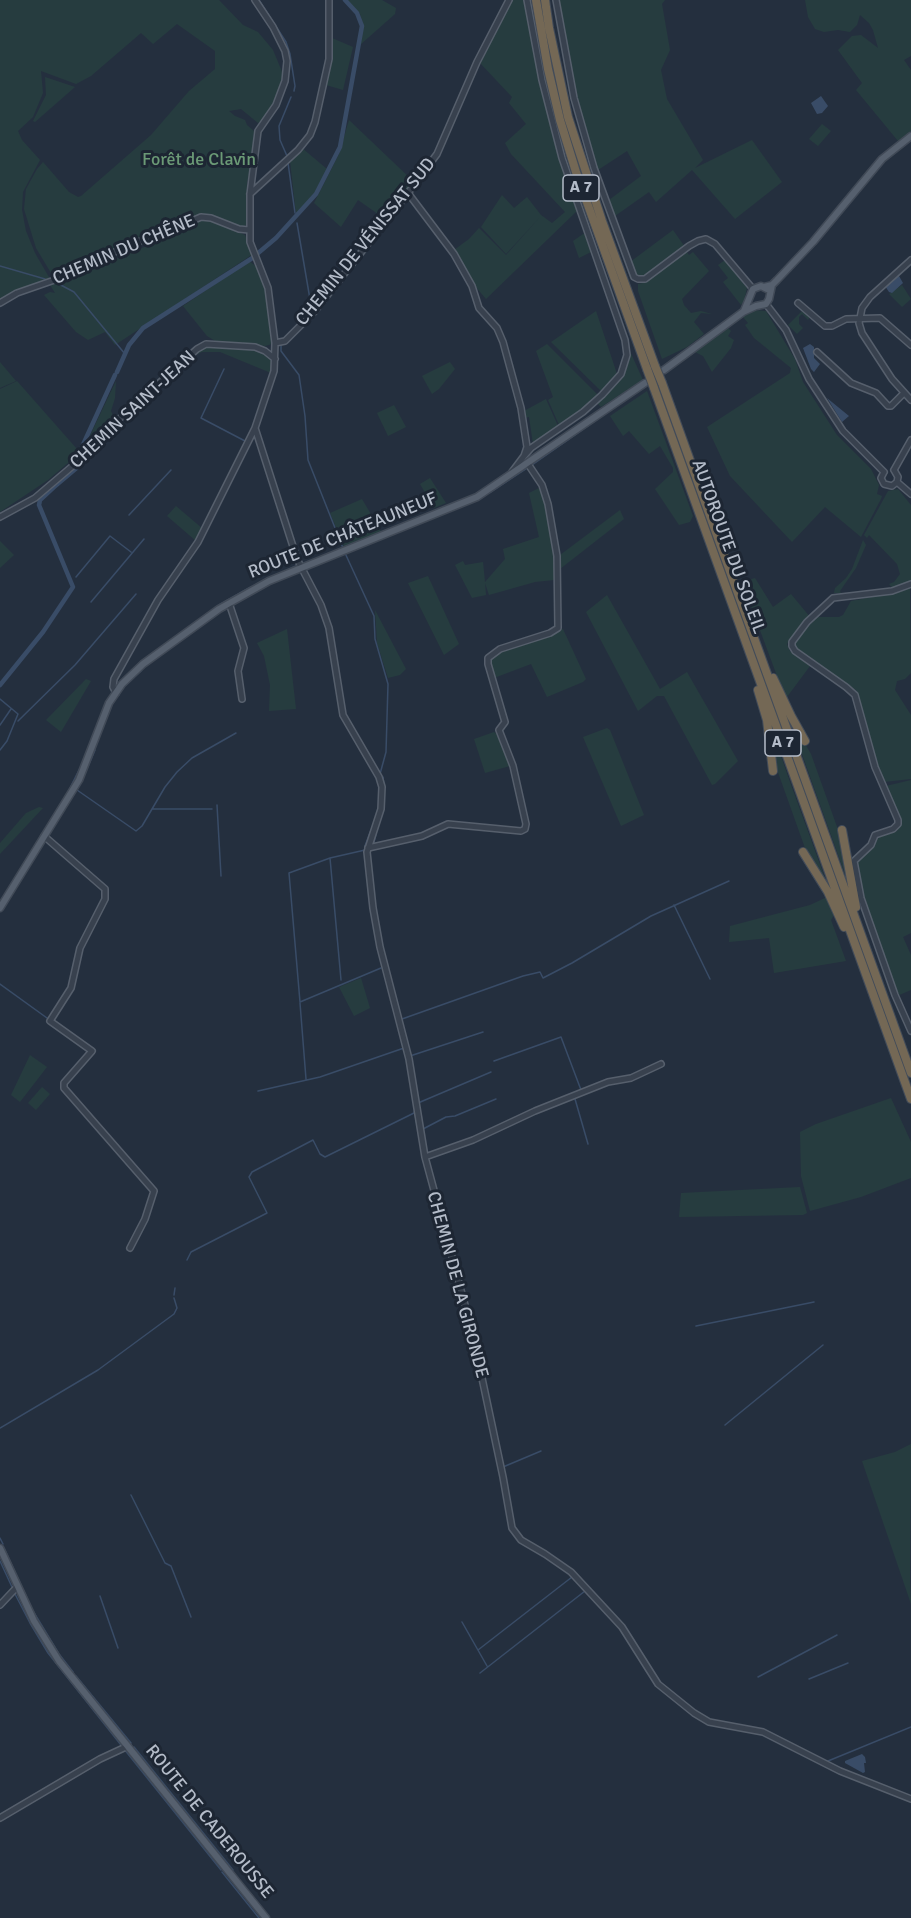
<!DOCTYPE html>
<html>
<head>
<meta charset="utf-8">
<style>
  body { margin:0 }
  canvas { display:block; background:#242f3e }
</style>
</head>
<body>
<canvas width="911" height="1918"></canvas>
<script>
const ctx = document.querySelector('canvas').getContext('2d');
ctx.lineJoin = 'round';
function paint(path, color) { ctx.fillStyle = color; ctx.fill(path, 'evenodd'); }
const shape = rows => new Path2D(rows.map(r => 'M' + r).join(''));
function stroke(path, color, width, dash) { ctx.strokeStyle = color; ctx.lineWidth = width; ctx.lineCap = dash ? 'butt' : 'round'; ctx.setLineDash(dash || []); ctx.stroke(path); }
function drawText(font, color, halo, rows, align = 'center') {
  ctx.font = font + ' Signika,sans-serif'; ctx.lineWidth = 6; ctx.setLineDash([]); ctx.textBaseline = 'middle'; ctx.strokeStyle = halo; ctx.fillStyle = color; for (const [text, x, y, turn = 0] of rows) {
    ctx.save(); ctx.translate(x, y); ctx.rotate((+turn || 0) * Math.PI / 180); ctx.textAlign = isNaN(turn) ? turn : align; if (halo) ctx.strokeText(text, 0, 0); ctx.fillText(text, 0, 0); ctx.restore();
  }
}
paint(shape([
  [0,0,219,0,243,25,258,32,273,50,283,74,282,85,275,102,261,121,258,123,241,109,229,111,235,116,245,120,247,125,254,131,250,171,247,183,246,225,241,227,205,214,148,237,136,239,54,278,36,248,24,209,26,189,37,169,43,162,69,192,78,197,81,196,151,135,189,91,215,69,215,51,177,24,153,44,141,33,91,76,76,84,41,71,43,93,33,117,18,131,22,140,40,160,23,192,22,210,26,231,35,253,50,279,16,292,0,300],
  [347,0,382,0,396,8,395,14,360,45,363,24,360,14],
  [510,0,526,0,532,40,546,106,578,210,486,299,469,279,454,250,469,239,479,228,506,255,541,216,506,254,481,227,502,195,514,208,527,197,541,215,552,223,565,212,511,154,505,143,526,124,509,103,512,97,480,63],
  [558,0,665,0,662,4,670,50,661,70,667,99,703,160,695,168,752,140,782,182,735,219,692,170,656,202,649,192,615,216,609,200,641,176,627,151,598,170,575,97],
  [805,0,911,0,911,56,904,60,911,70,911,131,898,141,856,90,862,83,838,50,852,36,861,35,878,48,873,30,869,23,860,15,857,25,850,32,838,30,824,32,815,29,808,17],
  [332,38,353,47,343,90,326,85,331,60],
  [45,77,75,87,35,122,33,121,46,95],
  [349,120,413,181,385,219,358,200,341,227,314,203,339,154],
  [822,124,831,131,818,146,809,139],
  [302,148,327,169,315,194,296,214,290,161],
  [205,219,215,221,245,235,253,254,115,345,105,332,88,340,76,332,44,295,50,292,55,293,50,285,177,234],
  [673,230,685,247,647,275,642,277,636,275,630,262],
  [586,232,593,251,579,258,573,241],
  [686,251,689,255,693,252,709,271,682,299,684,305,691,313,701,311,712,314,701,313,694,322,704,334,687,347,662,359,638,291,638,284,643,283],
  [725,260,747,288,744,301,741,305,723,282,728,278,718,265],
  [249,261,261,270,270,314,272,344,265,346,237,342,217,342,207,336,183,306],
  [902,285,911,299,902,307,889,294],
  [752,310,766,311,795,359,803,382,837,435,871,469,879,485,877,494,882,496,881,499,861,537,825,507,792,542,730,476,707,427,790,373,791,368,754,338,745,325,748,323,743,317],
  [803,310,810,317,808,320,802,314,799,317,799,324,803,328,797,334,788,325],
  [596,311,617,374,602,392,551,342],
  [728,328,731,331,728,336,734,340,731,348,712,372,703,356,695,352],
  [547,344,599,396,559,425,548,400,553,397,536,351],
  [206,345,257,349,273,360,271,373,220,352,202,352,196,355,195,353],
  [629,349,643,380,601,407,597,403,620,379],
  [0,362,16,381,0,388],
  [450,362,455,369,439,389,432,394,422,376],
  [17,381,77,449,75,457,48,480,0,512,0,389],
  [116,381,115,398,111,411,114,418,84,451,83,450],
  [647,391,693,516,690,522,679,525,655,489,673,472,673,468,660,446,649,454,629,431,623,436,610,416],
  [546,399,559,428,533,444,529,417,525,418,524,411],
  [394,405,406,427,388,436,377,413],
  [430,478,446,503,434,508,420,484],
  [539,488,545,501,555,558,554,580,535,582,489,595,485,583,486,595,472,598,455,565,463,561,465,565,483,562,485,582,505,559,503,549,539,537,529,493],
  [898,489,911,505,911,581,908,584,892,588,889,584,894,582,900,574,897,564,869,535,867,538,864,535,888,491],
  [362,499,382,533,344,547,330,513],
  [176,506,203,529,196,541,167,516],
  [620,510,624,519,560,569,560,555],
  [863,540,866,545,856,568,840,591,841,593,834,593,835,588,846,578,852,569],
  [0,541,14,555,0,568],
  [428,576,459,644,444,655,408,583],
  [755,578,773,607,791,594,810,617,787,644,790,651,810,666,787,697,780,684,742,582],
  [910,587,911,673,905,679,897,681,895,690,911,715,911,779,884,782,875,757,865,718,856,690,797,650,795,646,795,641,817,617,839,617,843,615,851,601,887,594],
  [607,595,660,689,687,672,738,761,715,784,712,785,664,696,657,696,638,711,586,612],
  [375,610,406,669,400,675,388,678,377,643],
  [287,629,296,709,269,711,270,685,264,656,257,643],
  [563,629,586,679,583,682,547,697,531,664,494,678,490,663,493,656,507,649],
  [86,679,91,681,61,732,46,720],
  [788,715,811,754,841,838,847,880],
  [769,721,790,782,829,889,805,848,775,764],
  [607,728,610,730,644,815,621,826,583,737],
  [494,732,498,735,510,766,485,773,474,739],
  [911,780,911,933,903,937,911,955,911,990,897,996,861,897,854,858,862,850,875,846,876,839,880,833,897,831,901,822,886,786],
  [39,807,43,808,0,854,0,843,26,813],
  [827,897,834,915,831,920,846,961,774,973,769,938,729,942,730,926,810,905],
  [361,978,370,1008,354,1016,339,987],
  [30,1055,47,1067,20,1102,11,1095],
  [42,1087,50,1094,36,1110,28,1103],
  [891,1098,911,1142,911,1178,861,1197,810,1211,801,1176,800,1132,816,1124],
  [800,1187,807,1213,803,1215,679,1217,681,1193],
  [911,1444,910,1581,911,1604,862,1461,895,1452]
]), '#263c3f');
paint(shape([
  [821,96,828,106,822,113,817,114,811,103],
  [897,276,899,276,903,283,892,293,889,292,885,286],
  [810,344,814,347,814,358,820,364,814,372,811,369,803,348],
  [827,398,849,416,842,422],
  [862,1754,865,1757,866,1763,864,1763,865,1772,863,1773,845,1763,845,1761]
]), '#394c67');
stroke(shape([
  [259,0,286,42,290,54,295,86,294,91],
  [287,156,280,140,279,126,291,97],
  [288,163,295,213],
  [297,223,312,311],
  [0,266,45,279],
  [57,283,74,292,125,354],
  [281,343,281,351,299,375,305,416,308,460,343,548],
  [224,369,201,418,245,441],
  [616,406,635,393],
  [590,417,634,387],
  [532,465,608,412],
  [489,493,527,468],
  [129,515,171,470],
  [345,553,374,616,375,639,388,684,386,752,380,774],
  [302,564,329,554],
  [76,577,110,536,131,552],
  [91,602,144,539],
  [219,605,249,588,296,566],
  [197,621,215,608],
  [178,635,193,624],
  [160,648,167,643],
  [149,664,158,657],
  [123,687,141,671],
  [0,699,18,714,7,741,0,750],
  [18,721,75,665,136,594],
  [0,725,11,709],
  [84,776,95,750],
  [383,777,384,786],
  [77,790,136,831,142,826,165,787,177,772,192,758,236,733],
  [66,796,82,764],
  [217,805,221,876],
  [153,809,212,809],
  [48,836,80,783],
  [374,842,376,834],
  [365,846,371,830],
  [365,850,330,858,289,873,300,1002,381,968],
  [365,855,370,907],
  [330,858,341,980],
  [0,902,20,870],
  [674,905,710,979],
  [371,912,377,942],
  [0,984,47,1018],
  [392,984,405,1034],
  [300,1003,306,1079],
  [402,1019,523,976,540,972,543,978,572,963,651,916,729,881],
  [410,1056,483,1032],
  [494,1061,561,1037,581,1090],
  [258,1091,320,1077,404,1048],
  [575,1099,588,1144],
  [418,1103,491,1072],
  [415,1114,419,1136],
  [423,1129,446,1117,455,1116,496,1099],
  [426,1170,445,1240],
  [451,1243,471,1318],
  [187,1260,191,1252,267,1213,249,1177,252,1172,313,1140,320,1154,325,1157,414,1113,415,1109],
  [174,1295,175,1288],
  [696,1326,814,1302],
  [725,1425,823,1345],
  [0,1428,98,1370,174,1314,177,1308,174,1298],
  [503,1467,541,1451],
  [131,1495,165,1563,171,1566,191,1617],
  [0,1538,3,1544],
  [4,1548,33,1611,59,1654,73,1672],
  [0,1561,12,1587],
  [15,1594,30,1623,48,1653,121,1745],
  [100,1596,118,1648],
  [462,1622,487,1666],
  [478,1650,572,1577],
  [480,1673,585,1591],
  [76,1676,131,1743],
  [758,1677,837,1635],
  [809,1679,848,1663],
  [134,1747,233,1870],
  [124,1749,221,1870],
  [828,1761,911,1727],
  [222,1872,259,1918]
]), '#394c67', 1.5);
stroke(shape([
  [257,254,276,238,316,194,340,147,362,26,357,13,345,0],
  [117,372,129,345,143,328,254,257],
  [0,685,43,632,73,587,39,505,40,500,54,487,86,460,81,449,115,375]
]), '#394c67', 4.5);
const minor = shape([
  [255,0,273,27,285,51,287,61,285,81,276,105,258,131,250,194,250,242,268,288,275,343,274,371,255,428,297,559,321,605,329,628,343,715,379,777,382,787,381,809,367,852,373,908,380,947,409,1059,425,1157,472,1331,503,1477,512,1528,521,1540,545,1554,571,1572,622,1627,658,1684,694,1713,709,1722,763,1732,840,1771,911,1799],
  [556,0,574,98,594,168,634,277,638,279,645,279,689,246,698,241,706,239,715,244,753,289],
  [408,193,454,254,472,286,479,308,497,328,503,342,521,408,527,447,524,456,512,472],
  [250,194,298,150,310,135,315,122,329,59,329,0],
  [911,260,870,297,862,308,859,323,862,333,892,379,911,400],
  [0,303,17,293,66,276,133,243,155,237,201,217,211,218,239,229,249,230],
  [798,303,825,326,832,326,846,319,880,318,911,345],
  [766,304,786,330,809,379,843,431,884,472],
  [275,343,285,341,314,312,408,193,437,154,477,62,509,0],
  [817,352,851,383,876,393,888,406,891,406,904,393],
  [524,456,531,448,583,412,602,395,621,374,627,355,625,340,562,158,542,80,527,0],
  [894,470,911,440],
  [894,470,898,477,897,482,911,494],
  [884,472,881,478,884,484,892,486,897,482],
  [0,517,35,498,82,458,118,420,197,349,206,344,255,347,265,351,275,359],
  [911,584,892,591,833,598,807,622,792,642,792,646,795,651,846,687,855,695,875,767,898,820,898,824,893,829,875,835,871,845,854,861,861,898,895,995,911,1031],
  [229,603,244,648,238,671,242,699],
  [116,693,113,687,114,679,158,600,198,542,255,428],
  [44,836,105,889,105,899,80,948,71,988,50,1021,92,1051,64,1083,64,1088,154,1191,145,1219,130,1248],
  [368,848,422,836,448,824,521,831,525,829,526,824,513,766,499,730,505,722,488,664,488,658,500,649,550,633,558,628,557,556,548,504,542,485,528,464],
  [425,1157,473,1140,535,1111,608,1082,631,1078,661,1064],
  [0,1605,17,1587],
  [0,1818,100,1759,128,1746]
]);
const major = shape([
  [764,287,772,285,777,280,813,242,882,159,911,136],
  [744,311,753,289,761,286,767,289],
  [664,370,743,312,756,306,766,304,769,299,772,285],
  [0,908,79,780,109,703,122,684,143,664,219,609,269,581,477,497,645,383],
  [0,1548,34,1621,59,1661,266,1918]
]);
const highway = shape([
  [536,0,548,69,560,120,576,172,647,369],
  [545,0,549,28,568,117,602,221,655,366],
  [662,383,911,1073],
  [654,388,911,1099],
  [773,678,791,716,805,741],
  [758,690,767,720,773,771],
  [842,830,856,907],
  [803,852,828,892,844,927]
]);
stroke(minor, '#565f6c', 8);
stroke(major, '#414a57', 9);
stroke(highway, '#434c59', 10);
stroke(minor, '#38414e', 5);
stroke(major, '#56606e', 6);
stroke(highway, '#746855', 8);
const highwayBridge = shape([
  [655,366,662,383],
  [647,369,654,388]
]);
stroke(highwayBridge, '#434c59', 10, []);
stroke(highwayBridge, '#746855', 8);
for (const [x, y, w] of [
  [581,188,36],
  [783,743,36]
]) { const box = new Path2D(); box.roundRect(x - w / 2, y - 13, w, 26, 4.5); ctx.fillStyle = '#1d2633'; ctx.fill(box); stroke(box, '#b4bcc9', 1.5); }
drawText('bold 16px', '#b4bcc9', null, [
  ["A 7",581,188],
  ["A 7",783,743]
]);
drawText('18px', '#6b9a76', '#1d2633', [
  ["Forêt de Clavin",199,160]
]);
drawText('18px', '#b4bcc9', '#1d2633', [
  ["CHEMIN DE VÉNISSAT SUD",366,242,-51],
  ["CHEMIN DU CHÊNE",124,250,-23],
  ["CHEMIN SAINT-JEAN",133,410,-43],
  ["ROUTE DE CHÂTEAUNEUF",343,536,-22],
  ["AUTOROUTE DU SOLEIL",728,547,70],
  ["CHEMIN DE LA GIRONDE",457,1285,75],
  ["ROUTE DE CADEROUSSE",209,1822,51]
]);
</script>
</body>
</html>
